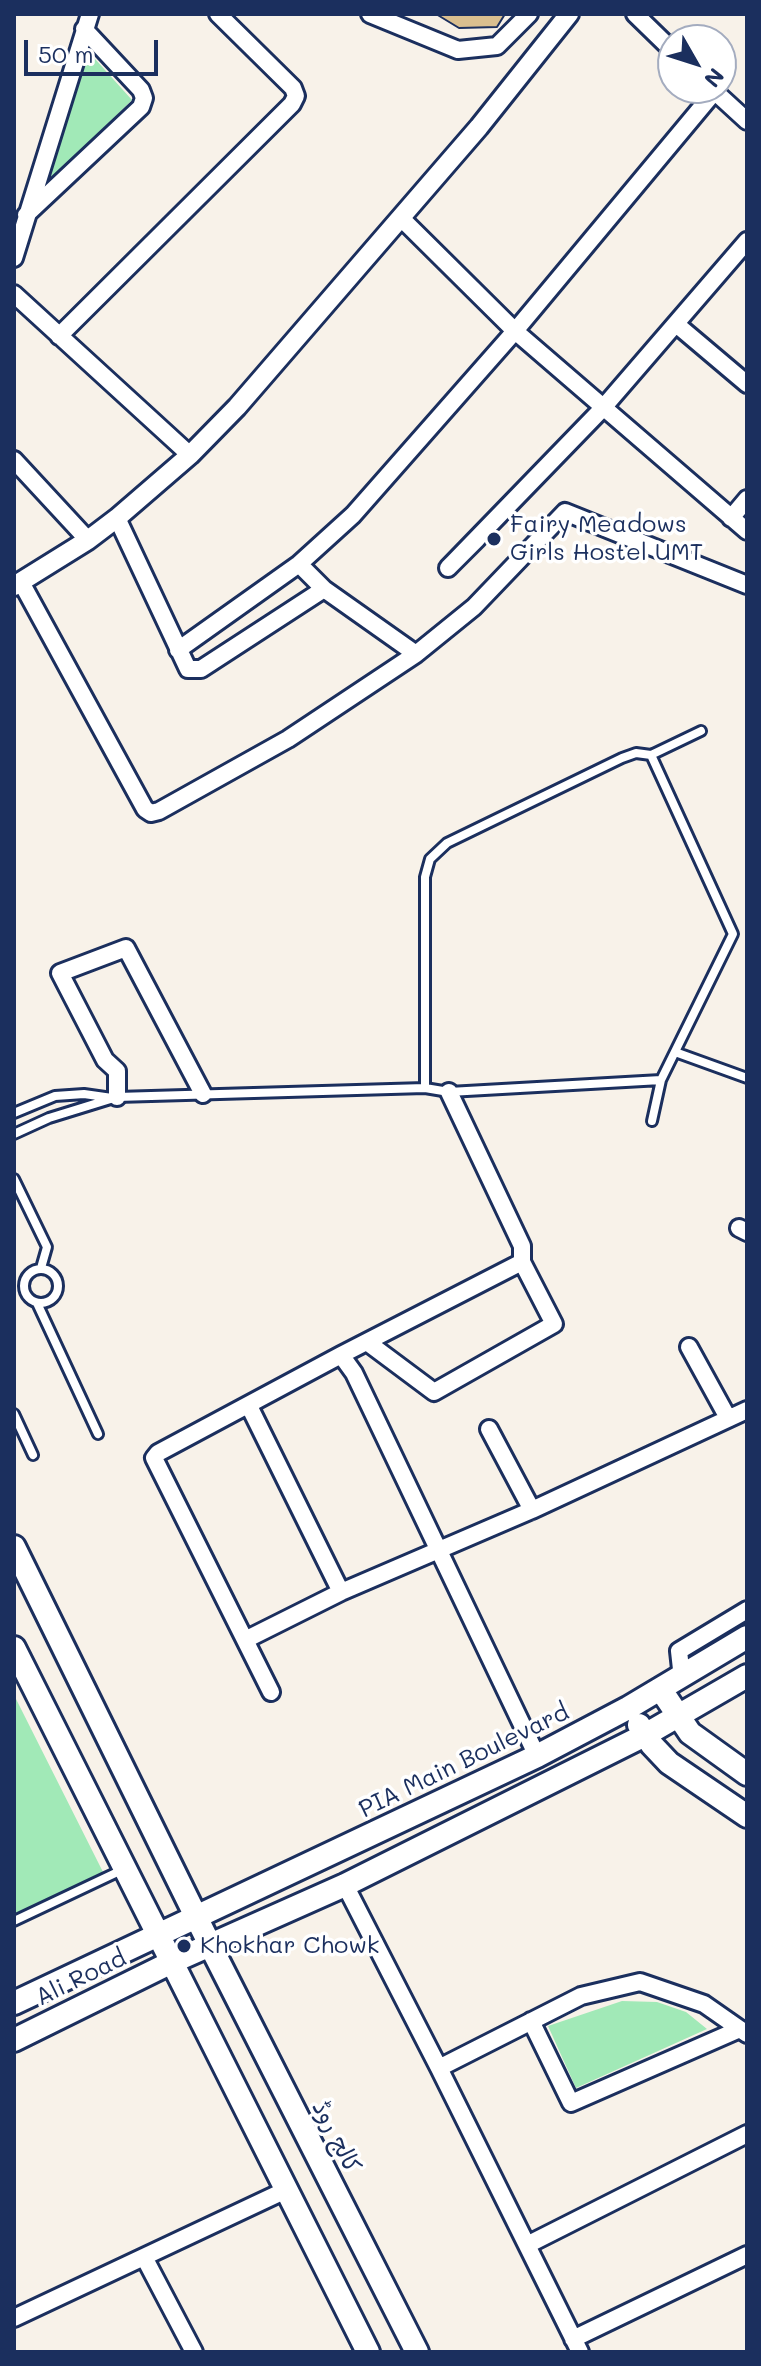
<!DOCTYPE html>
<html>
<head>
<meta charset="utf-8">
<style>
  body { margin:0 }
  #map { position:relative; width:761px; height:2366px; overflow:hidden; background:#f8f2e9; font-family:Mali,sans-serif }
  canvas { display:block }
  .frame { position:absolute; inset:0; border:16px solid #1b2f5e; pointer-events:none }
  .north { position:absolute; left:657px; top:24px; width:80px; height:80px; box-sizing:border-box; background:#fff; border:2px solid #a4acbf; border-radius:50%; rotate:129deg; font-size:22px; font-weight:700; line-height:32px; text-align:center; color:#1b2f5e }
  .north::after { content:''; display:block; margin:auto; width:28px; height:36px; background:#1b2f5e; clip-path:polygon(50% 0,100% 100%,50% 72%,0 100%) }
  .scale { position:absolute; left:24px; top:40px; width:134px; height:36px; box-sizing:border-box; border:4px solid #1b2f5e; border-top:0; padding-left:10px; font-size:24px; line-height:28px; white-space:nowrap; color:#1b2f5e; -webkit-text-stroke:6px #fff; paint-order:stroke }
</style>
</head>
<body>
<div id="map">
<canvas width="761" height="2366"></canvas>
<div class="frame"></div>
<div class="north">N</div>
<div class="scale">50 m</div>
</div>
<script>
const ctx = document.querySelector('canvas').getContext('2d');
ctx.lineJoin = 'round';
function paint(path, color) { ctx.fillStyle = color; ctx.fill(path, 'evenodd'); }
const shape = rows => new Path2D(rows.map(r => 'M' + r).join(''));
function stroke(path, color, width, dash) { ctx.strokeStyle = color; ctx.lineWidth = width; ctx.lineCap = dash ? 'butt' : 'round'; ctx.setLineDash(dash || []); ctx.stroke(path); }
function drawText(font, color, halo, rows, align = 'center') {
  ctx.font = font + ' Mali,"Playpen Sans Arabic",sans-serif'; ctx.lineWidth = 7; ctx.setLineDash([]); ctx.textBaseline = 'middle'; ctx.strokeStyle = halo; ctx.fillStyle = color; for (const [text, x, y, turn = 0] of rows) {
    ctx.save(); ctx.translate(x, y); ctx.rotate((+turn || 0) * Math.PI / 180); ctx.textAlign = isNaN(turn) ? turn : align; if (halo) ctx.strokeText(text, 0, 0); ctx.fillText(text, 0, 0); ctx.restore();
  }
}
paint(shape([
  [87,50,132,100,49,181],
  [14,1695,104,1874,14,1914],
  [622,2001,657,2002,686,2012,707,2029,576,2088,548,2026]
]), '#a1e9b7');
const building = shape([
  [436,14,505,14,497,27,459,28,436,14]
]);
paint(building, '#dabf8f');
stroke(building, '#1b2f5e', 2);
const service = shape([
  [651,755,733,934,661,1080],
  [675,1052,747,1078],
  [425,1088,425,877,430,859,447,843,622,758,636,753,651,755,701,731],
  [14,1113,55,1096,84,1094,112,1098],
  [14,1134,49,1118,117,1097,425,1088,449,1092,661,1080,652,1121],
  [14,1179,47,1247,41,1268],
  '24 1286a17 17 0 1 1 34 0a17 17 0 1 1-34 0Z',
  [37,1303,98,1434],
  [14,1414,33,1455],
  [14,1921,124,1869]
]);
const minor = shape([
  [370,14,458,50,497,46,529,14],
  [635,14,673,51],
  [711,88,747,121],
  [26,215,141,107,144,98,141,90,84,29],
  [401,218,515,331,747,531],
  [14,258,90,14],
  [14,294,190,455],
  [676,324,747,384],
  [59,336,292,104,296,96,293,88,218,14],
  [14,460,88,540],
  [117,518,188,669,201,669,324,589],
  [731,518,747,499],
  [485,530,477,539,448,568,602,409,747,241],
  [299,564,324,589,416,654,474,607,565,512,747,585],
  [21,582,145,809,151,813,159,811,288,739,416,654],
  [178,650,299,564,353,515,515,331,715,91],
  [117,1097,117,1071,105,1060,60,973,126,948,203,1094],
  [739,1228,747,1232],
  [367,1342,434,1392,554,1324,522,1262,522,1246,449,1092],
  [689,1347,728,1418],
  [341,1355,354,1373,537,1756],
  [249,1406,341,1592],
  [489,1429,532,1510],
  [245,1640,341,1592,532,1510,747,1410],
  [682,1678,679,1651,747,1610],
  [271,1692,154,1458,158,1453,341,1355,522,1262],
  [345,1885,439,2068,580,2352],
  [531,2021,571,2103,740,2029],
  [439,2068,581,1996,640,1982,704,2004,747,2034],
  [527,2245,747,2134],
  [144,2257,194,2352],
  [14,2318,286,2190],
  [573,2339,747,2255]
]);
const tertiary = shape([
  [14,586,88,540,117,518,190,455,237,407,479,127,569,14]
]);
const secondary = shape([
  [14,1547,210,1945,417,2352],
  [14,1648,368,2352],
  [661,1690,690,1733,747,1774],
  [639,1725,652,1745,669,1763,747,1816],
  [14,2003,537,1756,628,1708,747,1637],
  [14,2040,172,1962,345,1885,645,1735,747,1676]
]);
stroke(service, '#1b2f5e', 14);
stroke(minor, '#1b2f5e', 22);
stroke(tertiary, '#1b2f5e', 24);
stroke(secondary, '#1b2f5e', 28);
stroke(service, '#fff', 8);
stroke(minor, '#fff', 16);
stroke(tertiary, '#fff', 18);
stroke(secondary, '#fff', 22);
for (const [x, y, r, color] of [
  [494,539,8,"#1b2f5e"],
  [184,1946,8,"#1b2f5e"]
]) { const dot = new Path2D(); dot.arc(x, y, r, 0, 2 * Math.PI); ctx.fillStyle = color; ctx.fill(dot); stroke(dot, '#fff', 3); }
drawText('24px', '#1b2f5e', '#fff', [
  ["Fairy Meadows",510,525],
  ["Girls Hostel UMT",510,553],
  ["Khokhar Chowk",200,1946]
], 'left');
drawText('24px', '#1b2f5e', '#fff', [
  ["PIA Main Boulevard",464,1761,-26],
  ["Ali Road",81,1978,-26],
  ["کالج روڈ",336,2137,63]
]);
</script>
</body>
</html>
